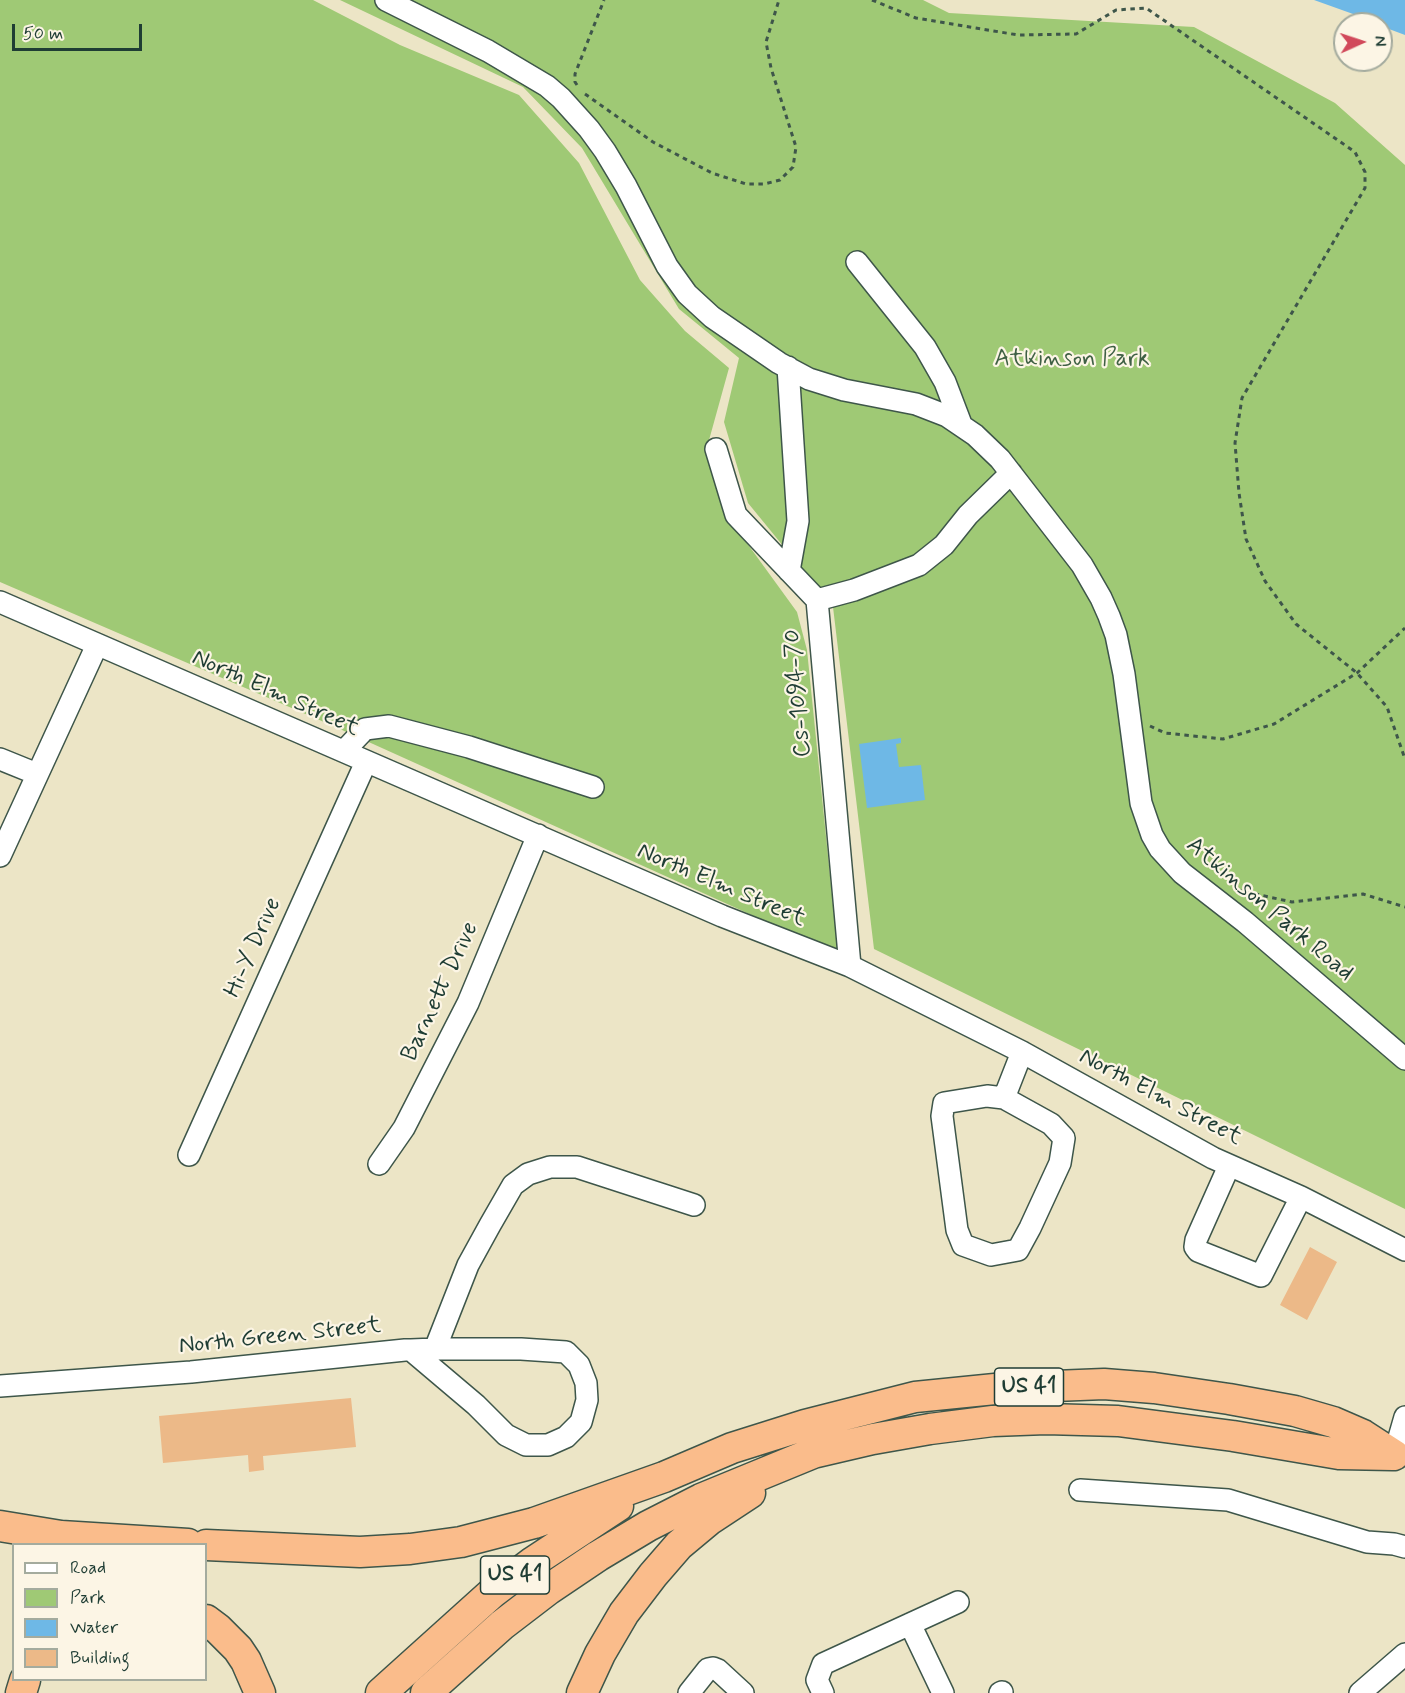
<!DOCTYPE html>
<html>
<head>
<meta charset="utf-8">
<style>
  body { margin:0 }
  #map { position:relative; width:1405px; height:1693px; overflow:hidden; background:#ece5c6; font-family:Mynerve,sans-serif }
  canvas { display:block }
  .legend { position:absolute; left:12px; top:1543px; width:195px; height:138px; box-sizing:border-box; background:#fcf5e5; border:2px solid #a4ab9e; margin:0; padding:8px 10px; list-style:none; font-size:18px; color:#1f3d34 }
  .legend li { display:flex; align-items:center; gap:12px; height:30px }
  .legend b { width:30px; border:2px solid #a4ab9e }
  .north { position:absolute; left:1333px; top:12px; width:60px; height:60px; box-sizing:border-box; background:#fcf5e5; border:2px solid #a4ab9e; border-radius:50%; rotate:87deg; font-size:16px; font-weight:700; line-height:24px; text-align:center; color:#1f3d34 }
  .north::after { content:''; display:block; margin:auto; width:21px; height:27px; background:#d1495b; clip-path:polygon(50% 0,100% 100%,50% 72%,0 100%) }
  .scale { position:absolute; left:12px; top:24px; width:130px; height:27px; box-sizing:border-box; border:3px solid #1f3d34; border-top:0; padding-left:8px; font-size:18px; line-height:21px; white-space:nowrap; color:#1f3d34; -webkit-text-stroke:4px #fcf5e5; paint-order:stroke }
</style>
</head>
<body>
<div id="map">
<canvas width="1405" height="1693"></canvas>
<ul class="legend">
<li><b style="height:8px;background:#fff"></b>Road</li>
<li><b style="height:16px;background:#9fc975"></b>Park</li>
<li><b style="height:16px;background:#6eb8e6"></b>Water</li>
<li><b style="height:16px;background:#ecb988"></b>Building</li>
</ul>
<div class="north">N</div>
<div class="scale">50 m</div>
</div>
<script>
const ctx = document.querySelector('canvas').getContext('2d');
ctx.lineJoin = 'round';
function paint(path, color) { ctx.fillStyle = color; ctx.fill(path, 'evenodd'); }
const shape = rows => new Path2D(rows.map(r => 'M' + r).join(''));
function stroke(path, color, width, dash) { ctx.strokeStyle = color; ctx.lineWidth = width; ctx.lineCap = dash ? 'butt' : 'round'; ctx.setLineDash(dash || []); ctx.stroke(path); }
function drawText(font, color, halo, rows, align = 'center') {
  ctx.font = font + ' Mynerve,sans-serif'; ctx.lineWidth = 4.5; ctx.setLineDash([]); ctx.textBaseline = 'middle'; ctx.strokeStyle = halo; ctx.fillStyle = color; for (const [text, x, y, turn = 0] of rows) {
    ctx.save(); ctx.translate(x, y); ctx.rotate((+turn || 0) * Math.PI / 180); ctx.textAlign = isNaN(turn) ? turn : align; if (halo) ctx.strokeText(text, 0, 0); ctx.fillText(text, 0, 0); ctx.restore();
  }
}
paint(shape([
  [0,0,313,0,400,45,519,95,579,163,640,280,685,331,729,368,706,451,728,517,797,612,807,650,838,954,331,725,0,582],
  [340,0,923,0,949,13,1194,27,1335,103,1405,165,1405,1209,874,949,833,607,748,503,724,422,739,358,679,309,582,148,523,87]
]), '#9fc975');
paint(shape([
  [1314,0,1405,0,1405,35,1381,26,1381,24],
  [901,738,901,743,896,744,899,767,921,765,925,800,867,808,859,744]
]), '#6eb8e6');
paint(shape([
  [1310,1247,1337,1262,1307,1320,1280,1305],
  [351,1398,356,1447,263,1456,264,1470,249,1472,248,1455,163,1463,159,1416]
]), '#ecb988');
const minor = shape([
  [386,0,488,51,547,86,561,98,589,129,605,151,626,186,667,266,687,294,712,317,779,363,809,379,844,390,916,404,947,416,975,435,1000,459,1082,565,1101,598,1109,616,1116,635,1124,674,1141,803,1152,835,1160,849,1182,873,1245,922,1405,1059],
  [857,262,925,347,945,382,961,424],
  [788,367,798,521,789,571],
  [716,449,736,515,817,600,850,966],
  [817,600,854,590,919,565,944,545,968,515,1011,473],
  [0,602,722,916,850,966,1022,1052,1213,1158,1301,1197,1405,1250],
  [344,751,365,729,389,726,469,747,593,787],
  [0,759,37,774],
  [0,856,97,645],
  [1004,1098,1051,1124,1064,1138,1060,1163,1030,1228,1018,1250,991,1255,963,1245,957,1230,942,1116,944,1103,987,1096,1004,1098,1022,1052],
  [189,1155,366,762],
  [379,1164,404,1128,468,1003,538,835],
  [1229,1166,1196,1240,1195,1247,1198,1251,1261,1276,1301,1197],
  [435,1349,468,1265,490,1225,513,1185,528,1174,550,1167,577,1167,694,1205],
  [0,1386,191,1372,405,1350,411,1350,435,1349,521,1349,566,1352,579,1365,586,1383,587,1400,581,1422,566,1437,548,1445,526,1445,506,1435,476,1405,411,1350],
  [1394,1455,1405,1417],
  [1080,1490,1228,1500,1367,1542,1394,1544,1405,1547],
  [910,1624,943,1693],
  [689,1693,708,1669,713,1668,718,1670,743,1693],
  [823,1693,817,1680,823,1664,958,1602],
  [1000,1693,1002,1692],
  [1360,1693,1405,1654]
]);
const highway = shape([
  [0,1526,61,1536,188,1544],
  [206,1545,360,1552,410,1549,461,1542,534,1523,664,1477,732,1448,805,1425,915,1397,1005,1388,1104,1384,1154,1388,1229,1399,1295,1411,1333,1422,1363,1435,1394,1455],
  [206,1620,218,1629,238,1649,246,1661,260,1693],
  [21,1693,25,1680],
  [381,1693,492,1593,533,1562,618,1506],
  [426,1693,502,1625,549,1589,598,1556,648,1526,701,1499,813,1453,873,1439,930,1429,993,1421,1046,1419,1118,1421,1233,1436,1339,1454,1393,1455],
  [582,1693,600,1654,624,1613,653,1575,679,1545,709,1520,750,1493]
]);
stroke(minor, '#3e564a', 24);
stroke(highway, '#3e564a', 33);
stroke(shape([
  [872,0,916,18,1018,35,1076,34,1116,10,1146,8,1355,152,1365,172,1365,188,1242,398,1235,443,1239,493,1246,539,1265,581,1296,624,1357,673,1387,707,1405,759],
  [577,85,575,82,575,74,604,0],
  [585,94,653,142,712,173,746,184,764,184,780,180,793,167,796,147,771,68,766,42,779,0],
  [1150,726,1165,733,1223,739,1274,724,1357,673,1405,628],
  [1237,890,1292,902,1363,894,1405,907]
]), '#3e564a', 3, [4.5, 4.5]);
stroke(minor, '#fff', 21);
stroke(highway, '#fabc8b', 30);
for (const [x, y, w] of [
  [1029,1387,69],
  [515,1575,69]
]) { const box = new Path2D(); box.roundRect(x - w / 2, y - 19, w, 38, 4.5); ctx.fillStyle = '#fcf5e5'; ctx.fill(box); stroke(box, '#1f3d34', 1.5); }
drawText('bold 22px', '#1f3d34', null, [
  ["US 41",1029,1387],
  ["US 41",515,1575]
]);
drawText('24px', '#3f6044', '#fcf5e5', [
  ["Atkinson Park",1072,360]
]);
drawText('24px', '#1f3d34', '#fcf5e5', [
  ["Cs-1094-70",799,693,-95],
  ["North Elm Street",275,694,24],
  ["North Elm Street",721,886,23],
  ["Atkinson Park Road",1269,910,40],
  ["Hi-Y Drive",254,948,-66],
  ["Barnett Drive",441,992,-65],
  ["North Elm Street",1160,1098,28],
  ["North Green Street",280,1337,-6]
]);
</script>
</body>
</html>
